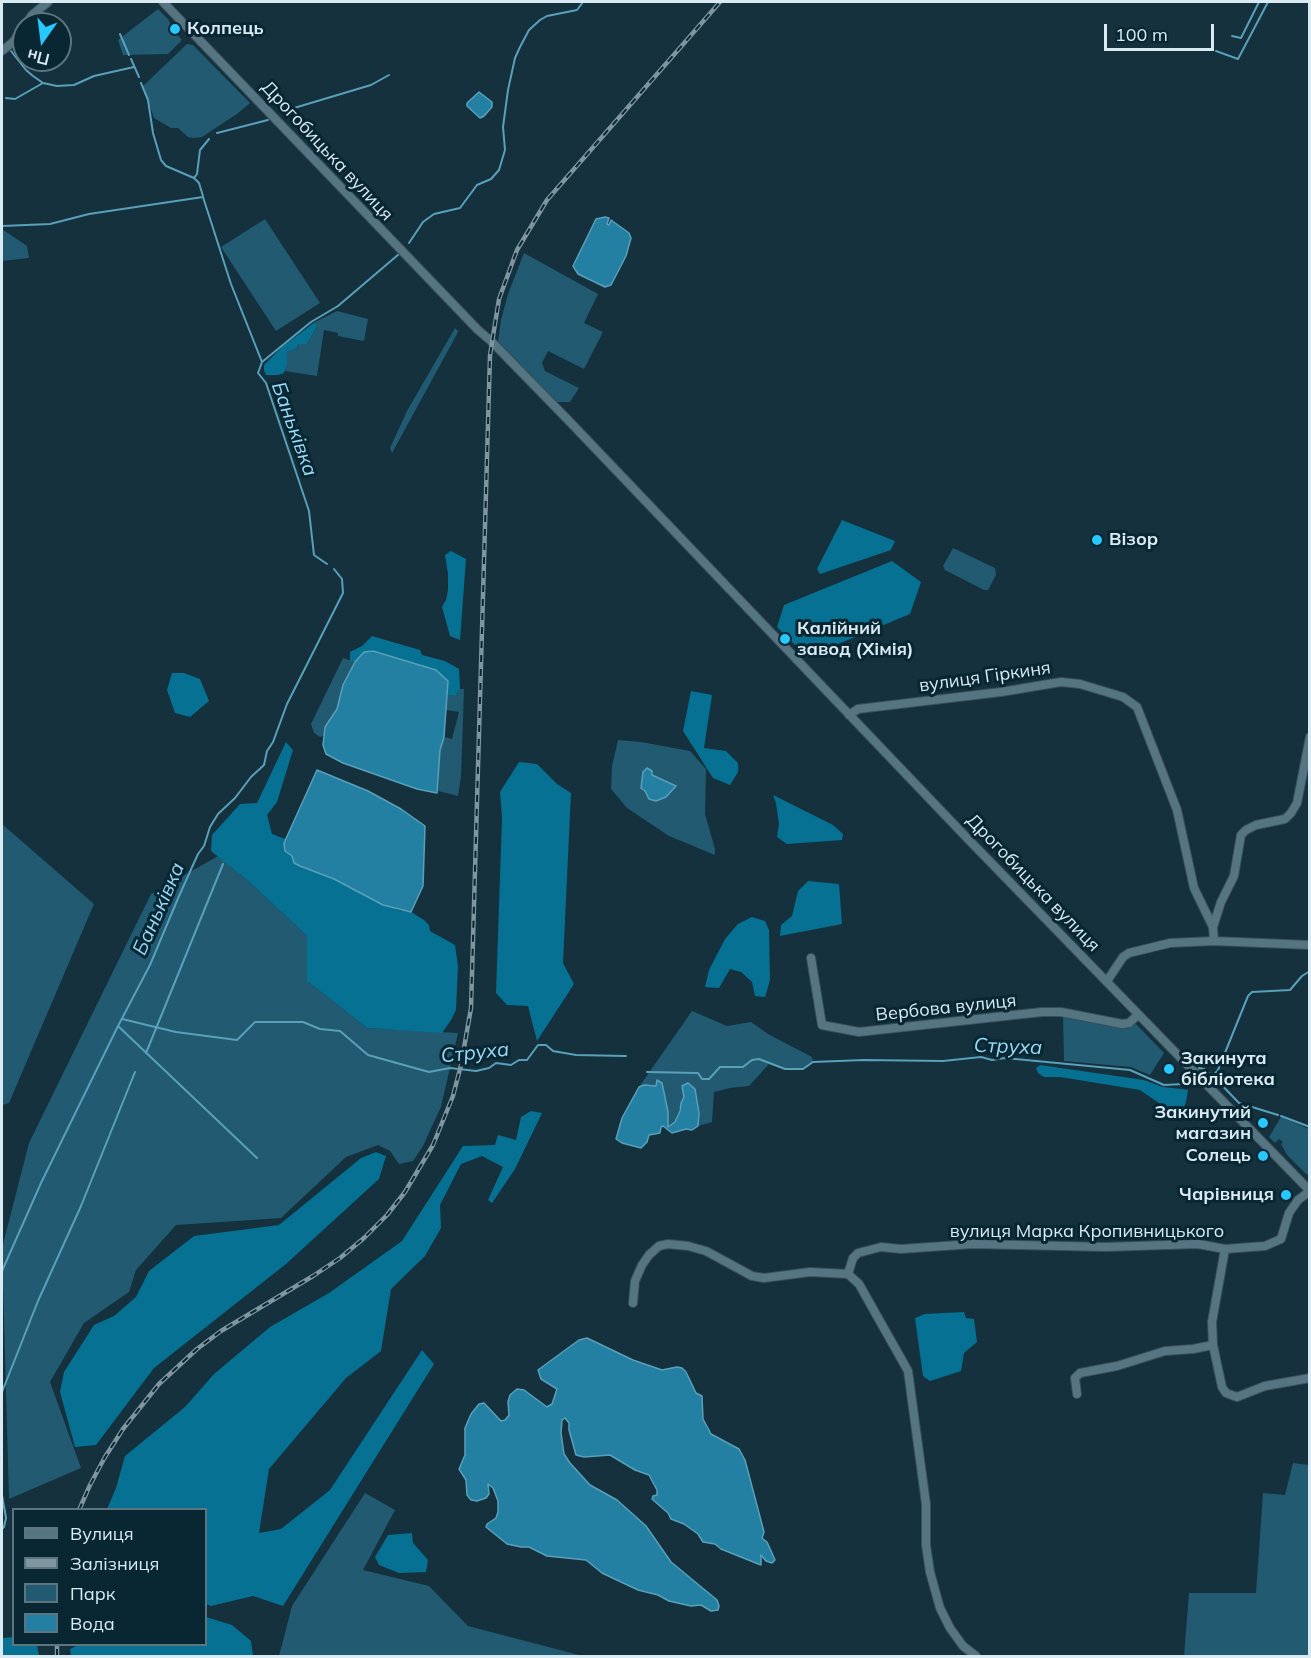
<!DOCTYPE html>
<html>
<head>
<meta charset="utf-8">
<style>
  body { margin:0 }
  #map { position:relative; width:1311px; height:1658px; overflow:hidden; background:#14313d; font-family:Mulish,sans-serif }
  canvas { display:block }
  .frame { position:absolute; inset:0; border:3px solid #daeaf2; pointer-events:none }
  .legend { position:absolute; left:12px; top:1508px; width:195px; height:138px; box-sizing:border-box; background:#092733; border:2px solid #5d757f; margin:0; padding:8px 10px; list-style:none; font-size:18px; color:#daeaf2 }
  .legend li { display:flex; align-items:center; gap:12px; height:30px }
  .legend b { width:30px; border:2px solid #5d757f }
  .north { position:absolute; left:12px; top:12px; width:60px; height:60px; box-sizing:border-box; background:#092733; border:2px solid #5d757f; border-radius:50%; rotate:194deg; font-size:16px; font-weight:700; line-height:24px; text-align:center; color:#daeaf2 }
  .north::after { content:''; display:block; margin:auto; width:21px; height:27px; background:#27c8ff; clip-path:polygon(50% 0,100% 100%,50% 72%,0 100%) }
  .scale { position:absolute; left:1104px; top:24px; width:110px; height:27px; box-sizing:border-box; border:3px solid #daeaf2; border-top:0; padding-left:8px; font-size:18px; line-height:21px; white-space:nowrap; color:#daeaf2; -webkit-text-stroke:4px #092733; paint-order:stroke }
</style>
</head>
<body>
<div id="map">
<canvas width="1311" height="1658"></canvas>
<div class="frame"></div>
<ul class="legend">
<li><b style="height:8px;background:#567582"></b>Вулиця</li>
<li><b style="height:8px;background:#7f959f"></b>Залізниця</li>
<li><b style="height:16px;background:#215a71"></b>Парк</li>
<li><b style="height:16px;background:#2380a2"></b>Вода</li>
</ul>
<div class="north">Пн</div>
<div class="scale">100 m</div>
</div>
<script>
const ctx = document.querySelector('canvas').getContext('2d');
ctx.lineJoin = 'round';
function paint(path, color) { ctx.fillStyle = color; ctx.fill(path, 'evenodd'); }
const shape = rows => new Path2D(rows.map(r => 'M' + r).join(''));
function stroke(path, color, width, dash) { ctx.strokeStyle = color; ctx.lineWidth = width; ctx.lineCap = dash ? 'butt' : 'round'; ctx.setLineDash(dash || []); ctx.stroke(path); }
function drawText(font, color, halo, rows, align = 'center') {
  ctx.font = font + ' Mulish,sans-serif'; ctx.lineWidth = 6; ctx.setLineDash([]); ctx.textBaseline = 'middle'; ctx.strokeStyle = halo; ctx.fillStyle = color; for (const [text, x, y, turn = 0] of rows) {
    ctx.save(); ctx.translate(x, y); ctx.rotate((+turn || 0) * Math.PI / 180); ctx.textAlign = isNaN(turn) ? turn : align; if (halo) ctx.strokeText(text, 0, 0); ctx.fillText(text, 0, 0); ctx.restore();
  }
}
paint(shape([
  [158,9,168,19,172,27,171,28,182,40,168,54,123,55,118,40],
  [187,44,193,45,250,103,237,114,202,137,194,138,188,137,178,128,171,128,154,118,143,86],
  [265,219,320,303,276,331,221,247],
  [2,229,27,246,29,258,2,261],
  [524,253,598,294,584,323,603,332,584,369,548,351,542,363,545,371,579,388,570,402,557,402,498,342,501,320,508,294],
  [337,311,368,319,364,341,338,336,338,333,324,330,317,376,285,371,287,352,297,348,298,344,307,344,317,326,315,322],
  [455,328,458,331,457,334,392,453,390,448,407,411],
  [953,548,995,568,996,575,988,590,984,590,945,570,943,566],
  [343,658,355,662,343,685,337,709,325,727,325,735,320,737,314,733,311,724],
  [460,689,464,689,461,777,458,796,438,791,440,750,444,737,452,739,459,712,446,710,447,695,456,695],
  [618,740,641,742,690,751,706,769,705,814,715,849,715,855,669,836,627,808,611,789,612,766],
  [2,824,94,904,9,1103,2,1105],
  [218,856,247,880,307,936,307,981,367,1028,458,1033,441,1107,423,1146,413,1161,399,1164,390,1151,378,1145,346,1157,281,1218,176,1225,136,1270,129,1292,84,1323,50,1382,81,1468,9,1499,2,1248,29,1143,151,894],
  [692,1011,727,1026,751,1022,768,1034,812,1057,813,1062,803,1069,785,1069,769,1064,749,1086,730,1088,714,1092,712,1122,698,1126,699,1113,696,1101,684,1097,675,1122,668,1127,668,1112,662,1083,657,1080,656,1086,644,1085,639,1087],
  [1063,1016,1121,1027,1136,1024,1164,1053,1150,1075,1131,1067,1064,1061],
  [1281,1117,1309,1129,1309,1175,1306,1174,1287,1155,1281,1144,1283,1142,1279,1139,1275,1143,1269,1137],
  [1293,1463,1309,1465,1309,1656,1184,1656,1189,1593,1256,1593,1263,1493,1285,1495],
  [365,1493,395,1510,363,1570,429,1586,468,1626,583,1656,279,1656,292,1606]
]), '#215a71');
paint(shape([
  [315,322,317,326,307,344,298,344,297,348,287,352,287,364,284,373,278,375,266,375,264,370,264,365,282,347],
  [842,520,895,541,891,550,820,574,817,569],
  [451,551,466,559,460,640,450,636,442,607,446,600,448,590,448,574,445,555],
  [892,561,921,582,910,614,807,657,777,627,784,605],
  [372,636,420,650,422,655,445,661,459,669,460,689,456,695,447,695,448,681,364,652,355,662,350,661,350,652,362,646],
  [172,673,184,673,200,679,209,701,190,717,175,713,167,690],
  [691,691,712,695,704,748,726,751,738,763,738,772,730,785,713,778,683,731],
  [286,742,293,750,277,802,267,815,272,834,285,839,284,843,300,866,334,879,373,900,398,910,411,912,424,920,429,925,430,931,455,945,458,966,456,1010,451,1020,442,1033,367,1028,307,981,307,936,247,880,211,851,212,835,240,804,257,803],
  [519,762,537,764,557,784,571,793,563,963,574,984,537,1041,528,1006,507,1005,496,993,502,818,500,792],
  [773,795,833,825,843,834,842,840,787,844,777,837,779,824,776,803],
  [808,881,839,884,842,924,780,936,781,925,792,916,798,891],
  [752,917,765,921,769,930,770,980,765,997,755,996,752,982,741,972,730,969,719,988,705,987,709,970,725,939,738,924],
  [1040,1065,1144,1080,1163,1087,1182,1089,1188,1090,1186,1102,1182,1112,1166,1108,1140,1090,1060,1077,1044,1077,1038,1073,1036,1068],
  [531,1111,542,1113,515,1169,492,1203,488,1200,503,1167,482,1156,461,1164,440,1205,441,1228,425,1256,391,1289,381,1351,346,1378,269,1469,259,1533,281,1529,330,1490,422,1350,434,1364,283,1606,253,1596,211,1606,206,1604,206,1510,107,1509,116,1488,125,1456,185,1407,214,1374,270,1327,329,1293,402,1241,463,1146,495,1145,498,1135,516,1140,521,1117],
  [376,1152,386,1156,379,1179,286,1264,154,1368,96,1445,75,1447,60,1392,64,1372,94,1325,114,1316,136,1297,149,1271,194,1236,279,1225,361,1158],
  [964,1312,966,1318,974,1319,977,1342,964,1353,961,1371,930,1381,923,1376,915,1318,925,1314],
  [412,1533,413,1543,428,1560,426,1572,399,1573,379,1565,375,1557,388,1535],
  [206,1617,232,1625,251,1641,253,1656,71,1656,70,1649,78,1645,206,1644],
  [13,1637,14,1644,37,1645,39,1656,2,1656,2,1638]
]), '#067192');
const water = shape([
  [479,92,492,102,492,107,484,116,480,118,467,106,467,103,479,92],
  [605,217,609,218,607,224,609,225,611,220,629,233,631,238,626,256,611,285,605,287,578,274,573,266,596,219,605,217],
  [373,651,436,670,448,681,444,737,440,750,437,793,417,789,343,763,326,754,323,745,325,727,337,709,343,685,355,662,364,652,373,651],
  [647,768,652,771,652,775,676,786,666,797,656,801,649,799,645,791,641,788,643,772,647,768],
  [317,770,368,791,401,809,425,826,423,886,411,912,383,905,334,879,300,866,294,863,292,856,285,851,284,843,317,770],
  [657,1080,662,1083,668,1112,668,1127,675,1122,680,1111,681,1103,684,1097,682,1086,688,1083,695,1089,699,1113,698,1126,692,1130,686,1129,672,1133,663,1126,661,1127,660,1133,649,1135,647,1142,641,1148,622,1143,616,1139,622,1118,639,1087,644,1085,656,1086,657,1080],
  [587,1338,633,1360,662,1370,677,1367,682,1368,686,1372,696,1393,702,1396,703,1419,711,1434,739,1449,745,1460,764,1532,762,1538,767,1542,772,1553,775,1560,772,1563,766,1561,761,1555,761,1565,721,1549,715,1544,703,1542,698,1534,684,1524,671,1519,668,1513,652,1499,653,1496,657,1495,657,1490,649,1475,635,1470,610,1455,584,1457,576,1455,569,1430,569,1423,565,1418,562,1420,561,1433,564,1454,570,1463,590,1485,617,1500,646,1526,671,1562,717,1600,719,1606,718,1610,711,1611,701,1605,691,1606,669,1601,658,1595,638,1590,602,1573,586,1560,547,1556,529,1547,521,1547,507,1544,486,1527,487,1524,496,1518,498,1512,498,1501,493,1488,488,1484,489,1494,486,1498,477,1501,471,1500,467,1495,466,1480,459,1469,465,1455,465,1428,471,1414,479,1404,484,1403,501,1421,505,1420,509,1415,508,1402,510,1395,517,1389,524,1390,547,1407,552,1404,557,1389,541,1379,538,1370,579,1340,587,1338]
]);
paint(water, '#2380a2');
stroke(water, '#5aa0ba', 1.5);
stroke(shape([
  [120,34,129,55],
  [1232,36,1241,38,1259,2],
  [11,51,26,70,33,76,43,83,57,86,74,85,94,76,134,67],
  [1216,51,1238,59,1268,2],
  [131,59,139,77],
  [141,83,148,100,153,133,161,160,166,166,194,178,199,183,203,196],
  [6,98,15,99,43,83],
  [284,111,371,85,389,75],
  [217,133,268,120],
  [194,178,197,174,200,150,209,139],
  [2,226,50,224,89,214,203,197,231,284,262,362],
  [409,243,423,222,434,214,460,208,477,185,491,179,499,170,505,150,503,127,508,90,515,58,520,47,529,30,540,20,547,16,577,10,583,2],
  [327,564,314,555,309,511,266,383,258,373,262,362,311,322,338,306,399,254],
  [122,1019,176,1032,237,1040,255,1022,303,1022,320,1029,340,1031,368,1055,429,1072,450,1068,476,1071,489,1068,496,1063,511,1065,519,1060,527,1060,538,1045,546,1045,553,1051,576,1055,626,1056],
  [118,1026,257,1158],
  [146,1053,223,864],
  [647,1072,698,1073,702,1079,709,1079,720,1067,743,1067,752,1060,759,1059,785,1069,803,1069,813,1062,864,1060,943,1061,981,1057,992,1060,1005,1058,1130,1070,1164,1085,1183,1084,1199,1068,1204,1069,1213,1076,1218,1070,1248,996,1252,992,1290,990,1302,976,1310,971],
  [1213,1076,1239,1103,1278,1115],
  [1281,1116,1310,1127],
  [2,1271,41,1183,118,1026,150,965,179,896,198,854,204,846,210,827,218,814,235,798,251,777,264,765,267,751,273,742,287,704,343,593,342,579,334,569],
  [2,1392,38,1301,81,1206,135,1072],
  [2,1495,6,1518,4,1527,2,1529]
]), '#5aa0ba', 2);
const minor = shape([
  [163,2,478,330,491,341,570,422,967,838,1310,1191],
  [26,24,32,15,48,2],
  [2,51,13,42,24,27],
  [849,715,858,709,1001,692,1061,682,1080,684,1123,697,1137,707,1177,810,1194,888,1213,927,1214,941,1310,945],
  [1213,927,1221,902,1234,876,1241,835,1246,830,1256,825,1285,819,1291,813,1297,803,1310,737],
  [811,958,822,1025,859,1032,1042,1012,1061,1012,1122,1024,1129,1023,1138,1015],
  [1107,981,1123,957,1129,953,1170,943,1214,941],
  [1225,1249,1212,1322,1213,1345,1222,1387,1226,1393,1237,1397,1265,1386,1310,1378],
  [848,1274,853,1258,858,1253,881,1247,901,1249,973,1244,1105,1247,1198,1244,1225,1249,1265,1246,1281,1239,1289,1213,1298,1200,1310,1191],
  [633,1303,635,1281,642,1265,649,1255,659,1246,668,1244,688,1246,706,1251,752,1276,764,1278,810,1272,848,1274,859,1284,908,1371,926,1504,926,1545,930,1572,940,1608,950,1628,963,1646,976,1656],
  [1077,1394,1075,1378,1080,1373,1117,1366,1165,1351,1193,1349,1213,1345]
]);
stroke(minor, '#394f5a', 10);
stroke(minor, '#567582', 8);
const rail = shape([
  [79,1510,90,1485,105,1457,123,1429,159,1384,197,1349,221,1331,313,1276,340,1258,364,1238,387,1215,405,1192,433,1145,453,1096,461,1065,471,1008,490,355,499,299,517,250,547,200,720,2],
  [57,1656,57,1644]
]);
stroke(rail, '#7f959f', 4.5);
stroke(rail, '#092733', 2, [7]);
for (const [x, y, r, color] of [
  [175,29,6,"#27c8ff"],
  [1097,540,6,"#27c8ff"],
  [785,639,6,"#27c8ff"],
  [1169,1069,6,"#27c8ff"],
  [1263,1123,6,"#27c8ff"],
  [1263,1156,6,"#27c8ff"],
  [1286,1195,6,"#27c8ff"]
]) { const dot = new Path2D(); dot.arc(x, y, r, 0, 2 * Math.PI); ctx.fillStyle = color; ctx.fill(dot); stroke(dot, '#092733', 2); }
drawText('bold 18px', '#daeaf2', '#092733', [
  ["Колпець",187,29],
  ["Візор",1109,540],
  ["Калійний",797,629],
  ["завод (Хімія)",797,650],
  ["Закинута",1181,1059],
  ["бібліотека",1181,1080],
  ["Закинутий",1251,1113,"right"],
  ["магазин",1251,1134,"right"],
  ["Солець",1251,1156,"right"],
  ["Чарівниця",1274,1195,"right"]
], 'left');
drawText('18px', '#daeaf2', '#092733', [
  ["Дрогобицька вулиця",327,151,47],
  ["вулиця Гіркиня",985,677,-8],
  ["Дрогобицька вулиця",1033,883,46],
  ["Вербова вулиця",946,1008,-6],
  ["вулиця Марка Кропивницького",1087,1232]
]);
drawText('italic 20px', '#99daf7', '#092733', [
  ["Баньківка",294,429,70],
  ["Баньківка",159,909,-66],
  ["Струха",1008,1047,2],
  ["Струха",475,1053,-6]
]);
</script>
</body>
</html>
